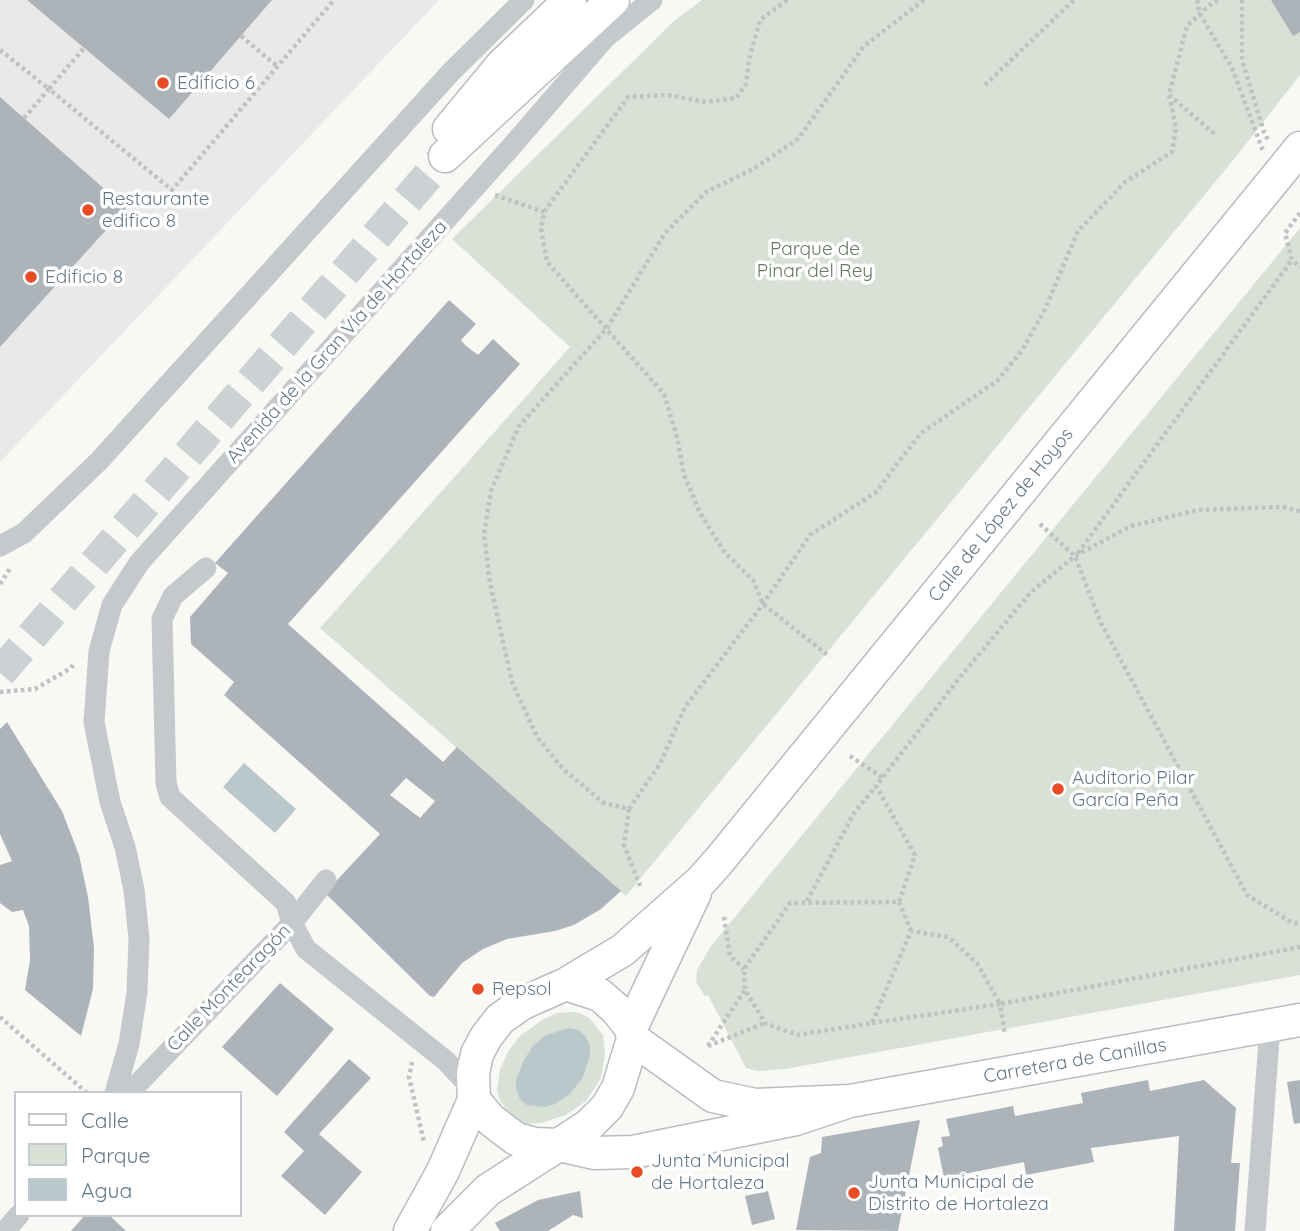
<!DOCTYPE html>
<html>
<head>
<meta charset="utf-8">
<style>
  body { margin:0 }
  #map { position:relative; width:1300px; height:1231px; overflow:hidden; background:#f8f8f5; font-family:Quicksand,sans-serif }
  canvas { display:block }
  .legend { position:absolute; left:14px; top:1091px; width:228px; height:126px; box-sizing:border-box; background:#fff; border:2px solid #c2c9cf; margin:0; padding:9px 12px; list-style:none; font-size:21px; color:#667987 }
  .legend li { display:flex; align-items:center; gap:14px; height:35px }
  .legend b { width:35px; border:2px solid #c2c9cf }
</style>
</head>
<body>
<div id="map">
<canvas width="1300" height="1231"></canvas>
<ul class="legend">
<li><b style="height:9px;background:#fff"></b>Calle</li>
<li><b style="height:19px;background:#d9e0d6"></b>Parque</li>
<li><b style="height:19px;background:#bbc8cb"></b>Agua</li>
</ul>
</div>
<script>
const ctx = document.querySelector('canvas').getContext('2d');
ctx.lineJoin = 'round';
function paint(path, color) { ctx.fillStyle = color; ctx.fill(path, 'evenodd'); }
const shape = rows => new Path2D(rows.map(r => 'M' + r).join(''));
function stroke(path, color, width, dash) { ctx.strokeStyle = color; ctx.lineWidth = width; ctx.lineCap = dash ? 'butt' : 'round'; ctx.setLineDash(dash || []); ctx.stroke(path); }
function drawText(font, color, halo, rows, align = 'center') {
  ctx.font = font + ' Quicksand,sans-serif'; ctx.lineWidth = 7; ctx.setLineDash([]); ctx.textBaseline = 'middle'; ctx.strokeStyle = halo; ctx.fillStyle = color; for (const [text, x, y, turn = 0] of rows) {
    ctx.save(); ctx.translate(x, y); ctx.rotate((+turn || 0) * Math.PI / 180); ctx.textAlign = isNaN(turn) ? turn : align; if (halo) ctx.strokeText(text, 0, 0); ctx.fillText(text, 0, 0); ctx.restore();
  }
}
paint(shape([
  [0,0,439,0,0,462]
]), '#e8e9e8');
paint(shape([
  [702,0,1300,0,1300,75,1239,153,626,896,320,628,570,347,452,239,675,20],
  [1300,228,1300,975,785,1069,758,1071,746,1068,708,995,705,996,696,982,697,970,711,946],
  [570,1012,580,1013,589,1018,603,1035,605,1053,601,1078,586,1101,566,1115,541,1123,528,1124,518,1121,511,1116,500,1101,497,1091,500,1069,509,1050,521,1035,544,1019,557,1013]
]), '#d9e0d6');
paint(shape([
  [244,763,296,809,275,833,223,787],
  [569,1028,579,1030,586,1037,590,1047,590,1056,583,1077,570,1094,555,1104,545,1107,527,1105,520,1099,516,1089,516,1080,524,1060,533,1046,546,1035]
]), '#bbc8cb');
paint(shape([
  [27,0,272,0,169,119],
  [1271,0,1300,0,1300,32,1293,36],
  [0,97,126,208,0,347],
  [449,300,476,324,461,340,465,345,478,355,493,339,520,364,288,624,443,762,457,747,621,891,601,909,574,925,555,931,507,939,483,949,462,963,434,997,430,996,325,893,380,834,224,695,234,682,191,644,190,617,228,573,215,563],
  [406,778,435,801,420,818,390,795],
  [7,722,62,811,79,855,88,897,94,948,93,989,81,1036,25,990,30,960,29,926,23,910,12,912,0,903,0,865,12,861,0,834,0,729],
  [280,983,334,1029,277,1096,222,1047],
  [349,1059,371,1078,319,1134,362,1172,325,1215,281,1176,304,1151,284,1132],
  [1148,1080,1150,1091,1204,1080,1236,1108,1231,1163,1240,1163,1235,1231,1174,1231,1179,1136,1091,1148,1094,1162,1026,1175,1024,1162,944,1178,938,1148,943,1146,941,1137,950,1136,946,1119,1013,1106,1015,1116,1083,1103,1081,1093],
  [1300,1080,1300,1123,1294,1124,1287,1082],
  [920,1120,898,1231,796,1230,810,1157,821,1153,822,1137],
  [580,1191,583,1218,573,1215,548,1231,500,1231,495,1223,538,1200],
  [768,1191,775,1219,752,1225,745,1196],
  [85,1215,109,1215,126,1231,71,1231]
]), '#acb4ba');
stroke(shape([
  [0,673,445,156]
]), '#ccd2d4', 32, [32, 16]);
const secondary = shape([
  [449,129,502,65,570,0],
  [445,156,613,0],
  [631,1028,695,893],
  [633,1039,713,1096,755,1105,850,1101,1300,1020],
  [850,1101,796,1119,633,1152,594,1153,559,1145,535,1144,516,1139,491,1120,474,1100,473,1073,477,1054,486,1037,500,1019,521,1004,566,984,623,950,701,881,718,862,1300,148],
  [410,1231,443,1171,474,1100],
  [447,1231,488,1190,588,1126,607,1107,618,1088,633,1039,631,1028,616,1009,600,995,566,984]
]);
stroke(secondary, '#b7bdc1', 35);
stroke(shape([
  [787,0,760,20,749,59,746,84,736,98,706,102,668,95,628,97,544,212,541,229,547,262,664,394,677,437,684,475,700,513,725,553,753,580,763,604,830,657],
  [924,0,864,46,798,139,753,169,706,192,665,233,607,328,519,426,491,491,484,534,490,583,512,682,537,737,564,770,604,803,629,809,660,764,685,707,763,604,810,535,875,493,921,433,997,381,1023,349,1045,309,1078,231,1125,182,1172,152,1176,128,1169,94,1187,26,1212,3,1219,0],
  [1197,0,1200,14,1232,68,1263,151],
  [1242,0,1242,60,1264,132,1269,142],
  [241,36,277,66],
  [0,50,49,89,84,48],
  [985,85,1074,0],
  [1169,95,1217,136],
  [24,118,49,89,172,190,334,0],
  [495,195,544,212],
  [1300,213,1285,233,1292,260,1300,267],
  [1300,511,1283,507,1198,510,1131,526,1075,556,1031,592,957,681,876,786,915,855,899,902,790,903,744,969,745,990,765,1023,797,1035,872,1023,911,931,948,937,977,963,1000,1004,1300,947],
  [1040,524,1075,556,1101,623,1247,895,1291,922,1300,924],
  [1078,553,1292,260],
  [0,584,11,567],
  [0,692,35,689,71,668,75,662],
  [850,756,883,778],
  [629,809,624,845,640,886],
  [807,901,854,813,876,786],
  [899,902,911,931],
  [724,917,730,956,744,969],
  [0,1017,87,1093],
  [872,1023,1000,1004,1005,1035],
  [708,1046,745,990],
  [708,1046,765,1023],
  [412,1062,409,1077,424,1142]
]), '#bfc1c3', 4.5, [3.5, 3.5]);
stroke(shape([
  [0,546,24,533,99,461,451,72,524,0],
  [206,568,173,596,162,619,166,783,170,797,286,903,292,923,306,949,446,1061,472,1089],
  [115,1093,129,1044,137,992,139,939,134,890,125,847,110,802,94,722,99,651,112,605,139,563,511,147,606,37,652,0],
  [129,1093,292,923,326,880],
  [5,1231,19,1215],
  [1255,1231,1270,1026]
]), '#c5c9cc', 21);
stroke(secondary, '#fff', 32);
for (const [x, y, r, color] of [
  [163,83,7,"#e94b24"],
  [88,210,7,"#e94b24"],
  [31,277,7,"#e94b24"],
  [1058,789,7,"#e94b24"],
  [478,989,7,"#e94b24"],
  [637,1172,7,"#e94b24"],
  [854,1193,7,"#e94b24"]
]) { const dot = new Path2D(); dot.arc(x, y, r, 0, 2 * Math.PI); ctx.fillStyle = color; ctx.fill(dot); stroke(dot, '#fff', 2.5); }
drawText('19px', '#667987', '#fff', [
  ["Edificio 6",177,83],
  ["Restaurante",102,199],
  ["edifico 8",102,221],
  ["Edificio 8",45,277],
  ["Auditorio Pilar",1072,778],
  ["García Peña",1072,800],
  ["Repsol",492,989],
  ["Junta Municipal",651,1161],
  ["de Hortaleza",651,1183],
  ["Junta Municipal de",868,1182],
  ["Distrito de Hortaleza",868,1204]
], 'left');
drawText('19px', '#667961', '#fff', [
  ["Parque de",815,249],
  ["Pinar del Rey",815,271]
]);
drawText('19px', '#667987', '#fff', [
  ["Avenida de la Gran Vía de Hortaleza",337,342,-48],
  ["Calle de López de Hoyos",1001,515,-51],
  ["Calle Montearagón",229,988,-46],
  ["Carretera de Canillas",1075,1061,-10]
]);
</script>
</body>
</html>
